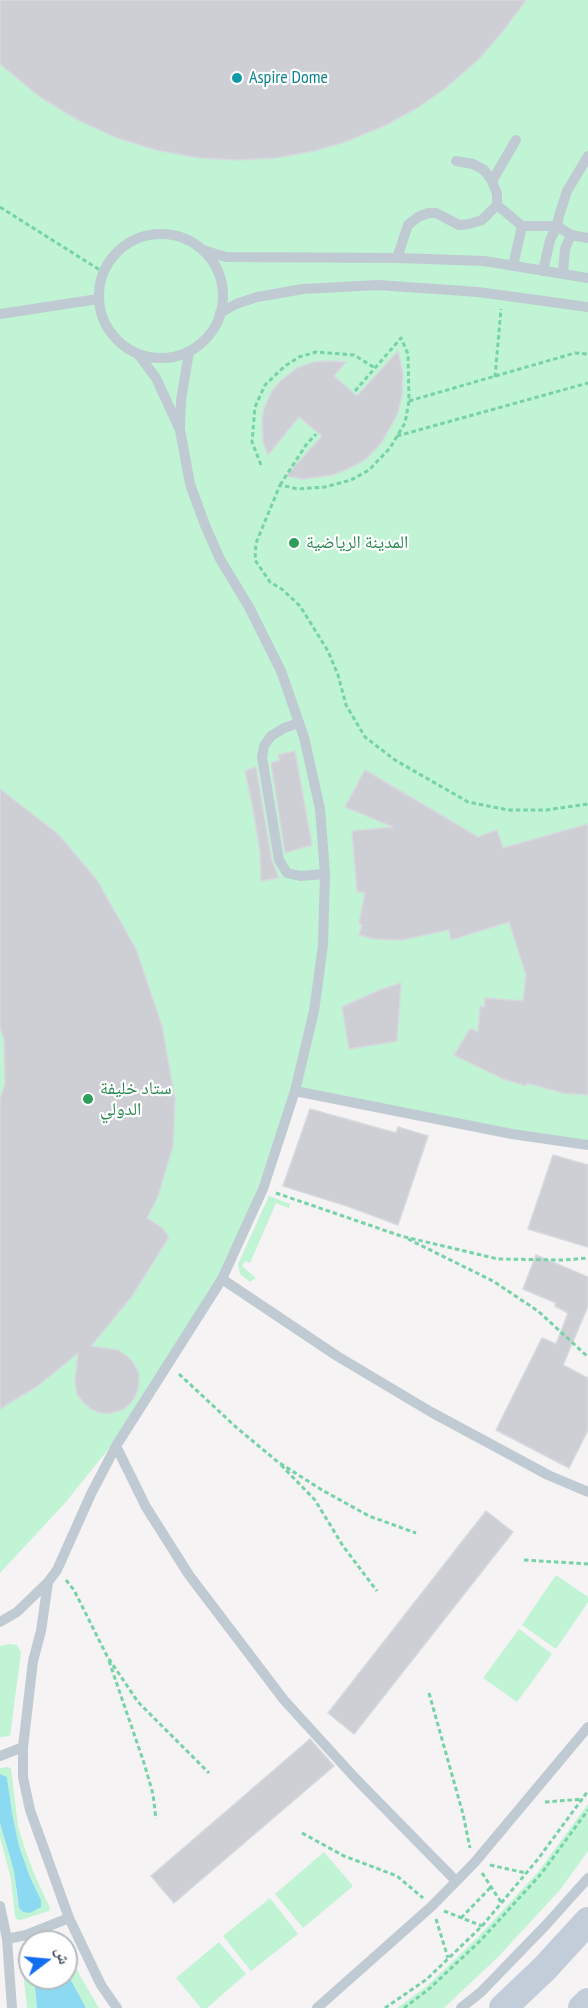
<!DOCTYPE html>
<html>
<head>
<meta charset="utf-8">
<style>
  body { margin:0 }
  #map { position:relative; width:588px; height:2008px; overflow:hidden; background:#f5f3f3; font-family:"PT Sans Narrow","Noto Naskh Arabic",sans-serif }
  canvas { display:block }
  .north { position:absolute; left:18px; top:1930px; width:60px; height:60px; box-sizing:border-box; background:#fff; border:2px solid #b6bbc0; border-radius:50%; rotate:74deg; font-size:16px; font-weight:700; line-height:24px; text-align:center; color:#495562 }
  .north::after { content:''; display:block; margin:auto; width:21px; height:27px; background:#126ef0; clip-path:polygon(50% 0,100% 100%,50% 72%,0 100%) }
</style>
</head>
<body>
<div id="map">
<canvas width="588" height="2008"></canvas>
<div class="north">ش</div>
</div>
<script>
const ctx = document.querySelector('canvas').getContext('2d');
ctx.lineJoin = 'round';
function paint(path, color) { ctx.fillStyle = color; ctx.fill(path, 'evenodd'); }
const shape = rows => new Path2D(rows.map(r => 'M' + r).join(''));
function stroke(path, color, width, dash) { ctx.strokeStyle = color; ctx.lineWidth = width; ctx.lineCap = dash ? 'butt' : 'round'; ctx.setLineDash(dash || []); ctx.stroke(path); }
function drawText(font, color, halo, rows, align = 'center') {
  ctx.font = font + ' "PT Sans Narrow","Noto Naskh Arabic",sans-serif'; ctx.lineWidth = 4.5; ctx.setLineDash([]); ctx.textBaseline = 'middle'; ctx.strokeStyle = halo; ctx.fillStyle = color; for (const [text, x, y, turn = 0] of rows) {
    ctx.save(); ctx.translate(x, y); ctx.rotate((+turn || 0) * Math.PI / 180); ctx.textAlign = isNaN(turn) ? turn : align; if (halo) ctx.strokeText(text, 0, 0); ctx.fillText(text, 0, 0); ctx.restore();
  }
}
paint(shape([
  [0,0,588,0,588,1149,293,1087,237,1247,135,1416,65,1503,0,1573],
  [269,1196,290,1204,289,1208,276,1203,250,1263,245,1261,242,1266,256,1278,250,1282,240,1274,238,1264],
  [556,1575,588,1597,588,1602,556,1649,522,1625],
  [519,1629,552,1654,517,1702,483,1678],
  [10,1644,17,1645,21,1652,10,1736,0,1737,0,1646],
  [7,1767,11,1768,18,1826,24,1846,33,1871,50,1908,49,1911,20,1920,16,1919,15,1916,11,1879,0,1837,0,1823,14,1871,18,1904,41,1900,30,1877,19,1846,12,1813,7,1777,0,1774,0,1768],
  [588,1804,588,1851,560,1890,498,1957,444,2008,397,2008,427,1986,478,1937,538,1872],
  [324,1852,353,1886,303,1928,275,1894],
  [270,1898,298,1934,251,1971,223,1936],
  [219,1942,246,1974,207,2008,201,2008,176,1978],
  [66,1945,80,1976,99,2008,86,2008,69,1977,66,1971],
  [30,1949,30,1978,34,1978,37,2008,27,2008,21,1953]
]), '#c1f3d5');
paint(shape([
  [0,1774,7,1777,12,1813,19,1846,30,1877,41,1900,41,1907,30,1913,23,1912,19,1908,14,1871,0,1823],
  [66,1971,86,2008,37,2008,34,1978,66,1978]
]), '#8cdaf2');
const building = shape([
  [0,0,526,0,503,31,478,60,443,90,417,108,384,126,345,142,314,151,276,158,237,160,200,158,156,150,115,137,78,120,40,97,0,64,0,0],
  [398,351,403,374,402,395,398,413,382,442,367,458,354,466,333,475,303,479,286,476,322,436,299,417,268,455,263,442,262,419,264,408,271,393,279,382,297,368,314,362,329,361,346,362,334,376,357,396,398,351],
  [295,751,312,845,285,853,271,763,280,760,278,755,295,751],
  [256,767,272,861,279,878,261,881,260,852,253,809,245,771,256,767],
  [365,770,478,837,497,830,503,848,588,824,588,1095,563,1093,527,1083,526,1086,503,1079,454,1055,470,1029,478,1032,480,1006,484,1007,485,998,523,1001,526,975,509,922,451,940,449,930,401,940,375,939,359,935,362,925,359,924,365,892,357,892,352,831,393,827,345,807,365,770],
  [0,789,58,834,97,880,136,949,162,1026,175,1099,173,1146,158,1196,147,1218,162,1228,169,1237,132,1296,91,1346,118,1350,127,1356,134,1364,139,1374,139,1384,136,1395,130,1404,122,1410,111,1413,101,1413,91,1409,83,1402,77,1394,75,1383,78,1353,39,1385,0,1409,0,1099,5,1084,4,1039,0,1028,0,789],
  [401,983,397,1041,349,1049,342,1007,382,989,401,983],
  [310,1109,396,1133,398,1127,428,1136,398,1225,347,1206,283,1186,310,1109],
  [553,1155,588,1165,588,1247,528,1229,553,1155],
  [536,1255,588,1277,588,1306,563,1365,588,1378,588,1430,569,1468,496,1430,542,1338,556,1344,568,1313,555,1306,556,1303,523,1289,536,1255],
  [486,1511,513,1532,354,1734,328,1713,486,1511],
  [310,1739,334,1766,174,1903,151,1876,310,1739]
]);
paint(building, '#cdcfd5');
stroke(building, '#d6d9de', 1.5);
stroke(shape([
  [0,207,103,272],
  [495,377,501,309],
  [355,391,401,338,408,354,409,401,405,423,390,448,369,470,351,480,325,487,298,489,280,485,256,543,255,560,270,582,283,590,300,606,328,651,338,675,346,705,365,737,395,760,468,802,508,810,546,810,588,804],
  [409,401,575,353,588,354],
  [397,436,588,383],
  [261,465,252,442,255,407,265,385,285,366,299,357,316,352,354,355,375,368],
  [280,485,306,445,316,434],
  [276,1193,401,1236,498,1259,563,1260,588,1258],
  [408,1239,493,1281,538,1311,588,1357],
  [179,1374,237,1428,278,1462,322,1490,369,1516,416,1533],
  [281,1465,315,1500,343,1546,377,1591],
  [524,1560,588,1564],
  [66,1580,74,1590,107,1656,138,1702,209,1773],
  [109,1661,144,1763,153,1794,156,1819],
  [429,1693,463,1814,470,1848],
  [545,1802,583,1799],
  [302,1833,344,1856,397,1876,423,1898],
  [490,1865,526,1873],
  [482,1873,501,1902],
  [444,1911,482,1926],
  [461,1918,491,1887],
  [436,1919,448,1958],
  [385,2008,427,1979,482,1926,538,1859,588,1791],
  [404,2008,429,1989,481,1940,541,1874,588,1810]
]), '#76d3a7', 3, [4.5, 3]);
stroke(shape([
  [492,181,516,140],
  [497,205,522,226],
  '99 296a62 62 0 1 1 124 0a62 62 0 1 1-124 0Z',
  [571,235,557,226,559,216,567,191,588,156],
  [203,250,226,257,397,258,484,261,588,278],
  [397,258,408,225,418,217,428,213,436,213,459,225,469,224,482,220,497,205,497,194,492,181,484,170,473,164,456,161],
  [513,266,522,226,557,226,550,240,543,271],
  [563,272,565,249,571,235,588,238],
  [220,313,236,304,257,297,303,289,378,285,478,292,588,307],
  [0,314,98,299],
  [180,427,181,400,189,352],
  [299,723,284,728,271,736,264,746,262,757,279,860,287,873,300,876,325,874],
  [295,1091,512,1134,588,1145],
  [222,1279,337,1356,431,1412,548,1475,588,1492],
  [116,1446,146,1507,189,1575,284,1700,356,1779,456,1881],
  [48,1582,41,1631,33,1661,23,1747,23,1777,30,1810,69,1918,101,1985,117,2008],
  [0,1622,17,1612,48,1582,57,1570,91,1494,116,1446,222,1279,263,1189,295,1091,314,1011,323,945,325,874,320,809,304,737,281,671,249,607,220,559,205,525,190,484,180,430,156,378,138,354],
  [0,1756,23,1747],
  [0,1906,7,1939,12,2008],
  [7,1939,26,1935,69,1918],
  [317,2008,432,1906,475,1862,588,1727],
  [461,2008,481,1992,546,1925,588,1878]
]), '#c0cad2', 10);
stroke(shape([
  [503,2008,545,1968,588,1921],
  [582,2008,588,2002]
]), '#c3cdda', 28);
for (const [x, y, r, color] of [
  [237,78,6,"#0f9aa8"],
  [294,543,6,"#2e9e5b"],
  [88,1099,6,"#2e9e5b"]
]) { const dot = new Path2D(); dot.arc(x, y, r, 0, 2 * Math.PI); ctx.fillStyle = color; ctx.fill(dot); stroke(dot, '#fff', 2); }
drawText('18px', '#0d838f', '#fff', [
  ["Aspire Dome",249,78]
], 'left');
drawText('18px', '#27864d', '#fff', [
  ["المدينة الرياضية",306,543],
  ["ستاد خليفة",100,1089],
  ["الدولي",100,1110]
], 'left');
</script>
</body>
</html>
